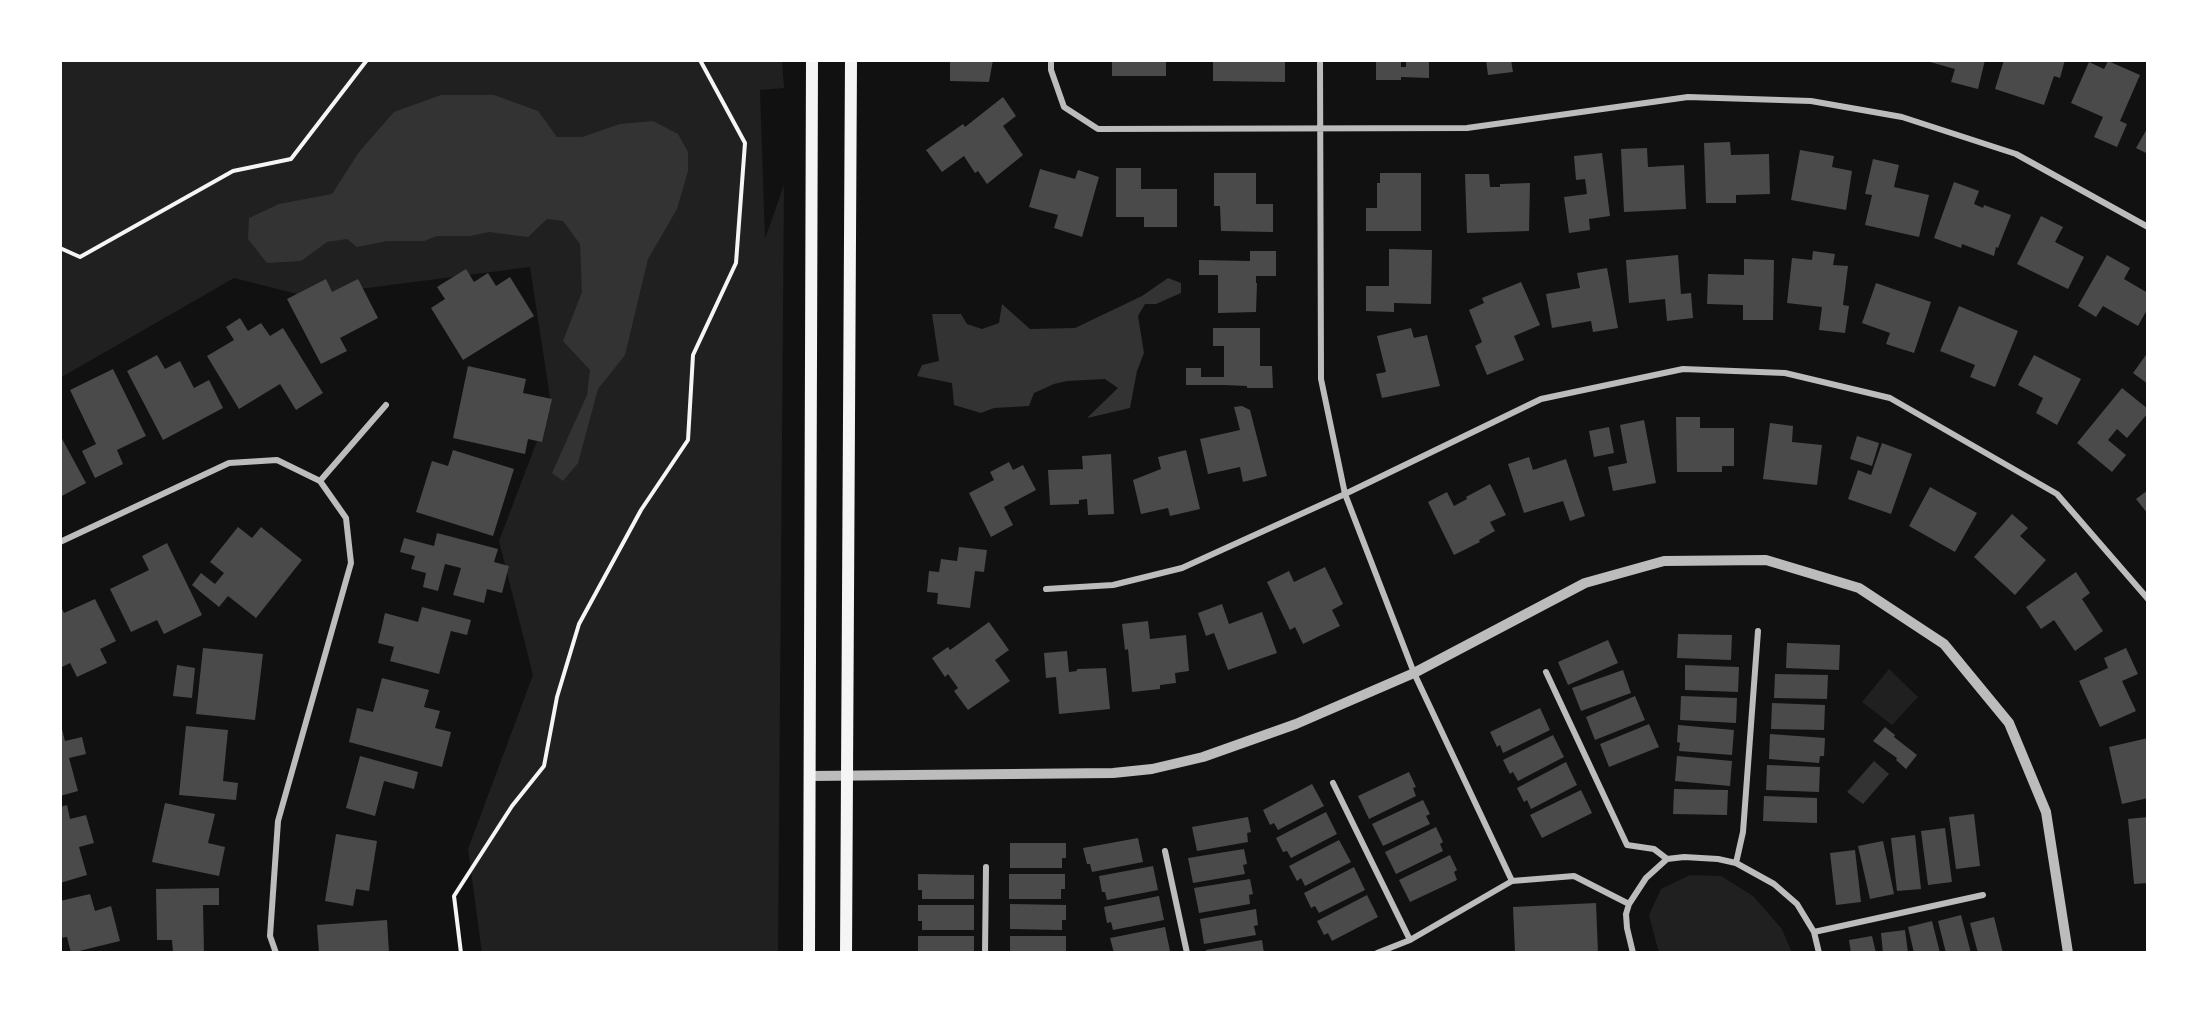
<!DOCTYPE html>
<html>
<head>
<meta charset="utf-8">
<style>
  body { margin:0 }
  #map { position:relative; width:2208px; height:1013px; overflow:hidden; background:#111; font-family:"Open Sans",sans-serif }
  canvas { display:block }
  .frame { position:absolute; inset:0; border:62px solid #fff; pointer-events:none }
</style>
</head>
<body>
<div id="map">
<canvas width="2208" height="1013"></canvas>
<div class="frame"></div>
</div>
<script>
const ctx = document.querySelector('canvas').getContext('2d');
ctx.lineJoin = 'round';
function paint(path, color) { ctx.fillStyle = color; ctx.fill(path, 'evenodd'); }
const shape = rows => new Path2D(rows.map(r => 'M' + r).join(''));
function stroke(path, color, width, dash) { ctx.strokeStyle = color; ctx.lineWidth = width; ctx.lineCap = dash ? 'butt' : 'round'; ctx.setLineDash(dash || []); ctx.stroke(path); }
paint(shape([
  [60,60,782,60,784,88,760,90,765,239,784,185,778,953,482,953,468,849,533,675,499,541,551,404,530,267,305,296,234,278,60,378],
  [1889,669,1918,697,1892,725,1862,702],
  [1690,875,1721,876,1753,896,1782,929,1792,953,1659,953,1649,915,1661,889]
]), '#202020');
paint(shape([
  [441,95,494,95,538,111,557,137,582,137,620,124,653,121,678,134,688,152,688,171,677,209,648,259,625,355,598,389,578,463,563,481,552,473,587,395,590,370,563,341,582,292,580,244,563,221,547,219,528,237,489,232,470,236,437,236,424,241,387,241,357,247,347,239,327,242,301,261,267,263,248,239,249,218,279,204,332,194,359,152,394,112],
  [1168,278,1181,283,1181,293,1156,304,1145,304,1138,316,1144,353,1137,371,1130,408,1087,418,1118,388,1105,379,1067,381,1054,384,1034,393,1029,406,994,408,981,413,954,405,952,383,917,376,922,365,939,361,932,314,961,314,967,324,982,329,999,323,1002,304,1030,329,1075,328,1142,296],
  [1874,761,1889,774,1863,804,1847,792]
]), '#333');
paint(shape([
  [950,60,993,60,989,82,950,81],
  [1112,60,1166,60,1166,76,1112,76],
  [1213,60,1285,60,1285,82,1213,81],
  [1376,60,1401,60,1401,67,1406,67,1406,60,1429,60,1429,78,1401,77,1401,80,1376,80],
  [1486,60,1511,60,1513,72,1488,75],
  [1923,60,1985,60,1978,89,1951,82,1955,69],
  [2004,60,2065,60,2060,78,2054,76,2044,105,1995,89],
  [2108,61,2140,75,2120,121,2127,124,2117,147,2094,137,2103,117,2071,103,2089,62,2104,69],
  [1003,97,1016,116,1003,126,1023,155,987,184,978,171,975,173,964,156,942,172,926,150,963,124,965,127],
  [2148,127,2148,154,2136,148],
  [1730,142,1731,155,1769,154,1770,194,1736,195,1736,203,1706,203,1704,143],
  [1647,148,1648,167,1684,165,1686,209,1624,212,1621,149],
  [1800,150,1834,156,1832,167,1852,171,1846,210,1791,200],
  [1602,153,1610,216,1589,219,1590,230,1569,233,1564,197,1587,194,1585,179,1576,180,1574,156],
  [1873,159,1899,165,1894,187,1929,195,1919,237,1865,225,1872,195,1865,194],
  [1116,168,1141,168,1141,189,1177,189,1177,227,1144,227,1144,217,1116,217],
  [1040,169,1075,179,1078,170,1099,177,1082,237,1054,228,1058,215,1029,207],
  [1214,173,1256,173,1256,204,1273,204,1273,232,1221,231,1220,206,1214,206],
  [1380,173,1421,173,1421,231,1366,231,1366,208,1377,208,1377,183,1380,183],
  [1465,174,1489,174,1490,187,1500,187,1500,184,1530,183,1529,231,1467,233],
  [1954,182,1979,191,1974,204,1983,208,1984,205,2011,215,1998,248,1996,247,1994,256,1962,244,1961,248,1934,238],
  [2041,216,2063,227,2055,242,2084,257,2068,289,2017,264],
  [1389,249,1432,250,1431,304,1394,303,1394,312,1366,311,1366,286,1389,286],
  [1250,251,1276,251,1276,276,1256,276,1256,283,1257,283,1256,312,1218,313,1218,275,1199,275,1199,260,1250,261],
  [1813,251,1835,254,1833,265,1848,266,1843,305,1849,306,1845,333,1819,330,1822,307,1787,303,1792,258,1812,260],
  [1678,255,1681,294,1691,293,1693,318,1667,321,1665,299,1629,303,1626,260],
  [2107,255,2130,268,2124,279,2148,293,2148,308,2138,326,2103,306,2096,317,2078,306],
  [1744,259,1774,260,1773,320,1743,320,1743,305,1707,304,1708,274,1744,275],
  [1607,268,1618,328,1593,332,1591,321,1552,328,1546,294,1580,288,1577,273],
  [466,269,474,282,488,273,496,286,510,277,534,316,463,360,431,308,445,299,437,287],
  [326,279,332,292,358,279,378,318,340,338,347,351,321,364,287,299],
  [1521,282,1540,325,1514,336,1524,360,1487,375,1475,346,1482,342,1469,310,1484,303,1482,298],
  [1876,283,1931,302,1914,353,1886,344,1890,333,1862,323],
  [1959,306,2018,331,1995,387,1970,377,1975,365,1940,351],
  [240,318,248,331,261,323,270,336,283,328,323,393,296,410,280,384,239,409,207,356,234,340,226,327],
  [1213,328,1260,328,1260,366,1272,366,1273,388,1247,388,1247,386,1224,385,1186,385,1186,368,1201,368,1201,377,1224,377,1224,346,1213,346],
  [1411,328,1414,338,1427,335,1440,386,1382,398,1376,374,1386,372,1377,336],
  [2148,352,2148,384,2133,373],
  [157,355,165,369,180,361,194,388,209,380,223,408,163,440,127,371],
  [2034,355,2081,379,2057,425,2036,413,2043,398,2018,385],
  [468,366,526,379,523,393,552,399,542,442,528,439,525,454,453,438],
  [113,369,146,436,117,450,123,464,95,478,82,451,96,444,70,390],
  [2122,388,2148,409,2148,413,2127,438,2117,429,2108,440,2126,455,2112,472,2077,443],
  [1242,406,1250,410,1267,476,1243,482,1240,467,1208,474,1200,439,1240,430,1234,407],
  [1676,417,1700,417,1700,428,1734,428,1734,466,1722,466,1722,472,1677,472],
  [1644,420,1656,483,1613,491,1608,467,1627,463,1620,425],
  [1770,423,1793,426,1792,442,1822,445,1817,485,1763,479],
  [1609,427,1614,453,1594,457,1589,431],
  [60,435,86,483,60,497],
  [1857,436,1879,443,1872,466,1850,459],
  [1882,443,1912,454,1891,514,1848,499,1858,470,1871,475],
  [453,450,514,469,493,536,416,512,432,461,448,466],
  [1186,450,1200,509,1170,516,1168,508,1141,514,1133,480,1161,469,1158,457],
  [1111,454,1114,514,1088,515,1087,499,1079,500,1079,504,1050,505,1048,470,1083,469,1082,456],
  [1529,457,1533,470,1566,459,1585,516,1570,521,1563,501,1524,513,1508,464],
  [1009,462,1013,470,1023,465,1036,490,1004,507,1013,525,991,537,969,493,994,480,990,472],
  [1490,484,1506,515,1490,522,1495,531,1479,540,1480,542,1454,555,1428,502,1447,492,1454,506,1467,499,1466,497],
  [1930,487,1977,513,1955,552,1909,526],
  [2148,490,2148,514,2136,499],
  [2012,514,2028,528,2020,536,2046,560,2015,595,1974,557],
  [238,527,252,538,261,527,302,560,256,618,228,596,219,607,192,585,201,573,215,584,224,573,210,562],
  [437,533,498,549,494,562,509,566,502,593,487,589,484,603,453,595,461,568,445,564,438,591,423,587,426,573,411,569,415,556,400,552,404,538,434,546],
  [167,543,202,615,164,634,157,620,131,632,110,589,149,570,142,556],
  [959,547,987,550,984,572,975,571,970,608,937,604,938,593,927,592,929,571,939,572,941,559,957,561],
  [1325,567,1343,604,1332,610,1340,626,1303,644,1295,627,1290,630,1267,582,1289,571,1294,582],
  [2076,572,2090,593,2082,599,2103,631,2075,651,2054,620,2041,629,2026,607],
  [95,599,116,641,100,649,107,663,77,677,70,663,60,668,60,604,64,613],
  [1222,604,1229,624,1262,612,1277,653,1228,670,1214,633,1206,636,1198,613],
  [422,607,471,620,467,635,451,631,439,674,390,661,394,647,378,643,385,613,418,622],
  [1148,621,1150,639,1186,635,1189,671,1175,673,1176,683,1160,685,1160,689,1132,692,1128,649,1125,650,1122,624],
  [989,622,1009,650,995,660,1010,681,968,710,954,691,958,688,948,674,945,677,932,658,948,647,950,650],
  [1678,634,1732,635,1731,660,1677,658],
  [1608,640,1618,663,1568,685,1558,662],
  [1787,643,1840,645,1839,670,1786,668],
  [203,648,263,654,255,720,196,714],
  [2126,648,2138,674,2122,681,2136,711,2100,727,2079,681,2108,668,2104,658],
  [1067,651,1069,672,1077,671,1077,669,1106,668,1110,709,1059,714,1056,677,1046,678,1044,653],
  [177,665,195,668,192,698,173,696],
  [1685,665,1739,667,1738,692,1685,690],
  [1623,670,1631,693,1581,711,1572,688],
  [1775,674,1828,675,1827,699,1774,698],
  [382,678,429,690,424,707,440,711,435,728,451,732,442,767,349,742,357,708,373,712],
  [1635,696,1645,720,1595,740,1586,717],
  [1681,696,1737,698,1736,723,1680,720],
  [1772,703,1825,705,1824,730,1771,729],
  [1540,708,1550,730,1503,753,1500,745,1497,747,1490,732],
  [1649,724,1659,747,1609,767,1600,744],
  [61,725,65,741,82,737,86,754,69,758,78,791,60,796],
  [1678,725,1734,730,1732,755,1679,751,1680,743,1677,742],
  [186,726,228,730,223,781,238,783,236,800,179,795],
  [1885,727,1895,735,1894,737,1917,755,1906,769,1896,760,1897,758,1873,741],
  [1770,734,1825,738,1824,756,1820,756,1819,763,1769,759],
  [1553,735,1564,757,1518,781,1513,772,1510,774,1503,760],
  [2148,738,2148,798,2122,804,2109,747],
  [360,756,418,772,414,789,384,781,375,816,346,808],
  [1677,756,1732,761,1730,786,1675,781],
  [1566,762,1577,785,1531,809,1527,800,1524,802,1517,788],
  [1767,765,1820,767,1819,792,1766,790],
  [1409,772,1416,787,1413,788,1416,796,1369,819,1358,796],
  [1312,784,1324,806,1278,830,1274,823,1270,825,1263,810],
  [1674,789,1728,790,1727,815,1673,814],
  [1581,790,1592,813,1542,838,1530,815],
  [1764,796,1817,798,1817,823,1763,821],
  [1423,800,1430,814,1426,816,1430,824,1383,846,1372,824],
  [165,803,215,814,208,843,225,847,219,876,152,862],
  [67,805,70,819,86,815,94,843,79,847,87,875,60,883,60,807],
  [1326,812,1337,834,1291,858,1287,851,1283,852,1276,838],
  [1974,814,1980,866,1956,869,1949,817],
  [1248,817,1251,832,1247,833,1248,842,1197,851,1192,827],
  [2148,817,2148,883,2134,884,2128,819],
  [1436,827,1443,842,1440,844,1443,851,1396,874,1385,852],
  [1945,828,1952,882,1928,885,1921,831],
  [336,834,377,841,369,891,356,889,353,906,325,901],
  [1915,835,1921,889,1897,891,1891,838],
  [1138,838,1143,862,1092,872,1090,864,1087,864,1083,848],
  [1339,840,1351,862,1305,886,1301,878,1297,881,1289,866],
  [1883,841,1894,894,1870,899,1858,846],
  [1010,843,1066,843,1066,858,1062,858,1062,868,1010,868],
  [1244,849,1247,864,1243,865,1245,874,1193,883,1188,858],
  [1855,850,1861,902,1836,905,1830,853],
  [1450,855,1457,870,1454,872,1457,880,1410,902,1399,880],
  [1153,866,1158,890,1107,900,1105,892,1102,892,1099,876],
  [1354,867,1365,890,1319,913,1315,906,1311,908,1304,893],
  [918,874,974,875,974,899,922,899,922,890,918,890],
  [1009,874,1065,874,1065,889,1061,889,1061,899,1009,899],
  [1250,879,1253,894,1249,895,1250,904,1199,913,1194,888],
  [219,888,219,905,203,905,204,953,173,953,172,940,157,940,156,889],
  [90,894,95,911,111,906,120,941,71,953,67,937,60,938,60,901],
  [1367,895,1378,917,1332,941,1328,933,1324,935,1317,921],
  [1159,896,1164,920,1113,930,1111,922,1107,923,1104,907],
  [1596,903,1598,953,1515,953,1513,907],
  [1010,904,1066,905,1066,920,1062,920,1062,930,1010,929],
  [918,905,974,905,974,930,922,930,922,921,918,921],
  [1256,909,1258,925,1254,926,1256,935,1204,944,1200,919],
  [1961,915,1971,953,1946,953,1938,921],
  [1994,917,2003,953,1978,953,1970,923],
  [387,920,389,953,319,953,317,925],
  [1932,921,1940,953,1914,953,1908,927],
  [1165,927,1170,951,1159,953,1114,953,1110,938],
  [1905,930,1908,953,1883,953,1881,933],
  [918,936,974,936,974,953,918,952],
  [1010,936,1066,936,1066,951,1062,951,1062,953,1010,953],
  [1872,936,1876,953,1851,953,1849,940],
  [1262,940,1264,953,1207,953,1206,950]
]), '#4a4a4a');
stroke(shape([
  [60,248,80,257,233,171,291,159,367,60],
  [461,953,454,896,512,806,544,766,557,697,579,624,641,510,688,440,693,355,736,263,745,143,700,60]
]), '#f5f5f5', 4);
stroke(shape([
  [1051,60,1051,70,1064,107,1098,129,1467,128,1688,97,1811,101,1902,117,2016,154,2148,227],
  [1320,60,1321,379,1345,494,1414,673,1512,881],
  [320,481,386,405],
  [60,542,229,463,277,460,320,481,346,518,351,563,278,821,270,936,276,953],
  [1046,589,1113,585,1182,568,1345,494,1541,399,1683,369,1785,373,1890,398,2057,494,2148,599],
  [1546,672,1627,845,1654,849,1667,859],
  [1333,783,1410,940],
  [1165,851,1187,953],
  [1736,863,1743,832,1758,631],
  [1814,932,1983,895],
  [985,953,986,867],
  [1377,953,1410,940,1512,881,1574,876,1629,904],
  [1633,953,1627,928,1626,914,1629,904,1646,878,1667,859,1684,857,1718,859,1736,863,1774,884,1797,904,1814,932,1819,953]
]), '#bcbcbc', 6);
stroke(shape([
  [810,776,1113,773,1152,769,1203,757,1296,724,1414,673,1585,583,1664,561,1766,560,1859,588,1944,644,2009,723,2046,812,2068,953]
]), '#bcbcbc', 10);
stroke(shape([
  [809,953,812,60],
  [846,953,851,60]
]), '#f5f5f5', 12);
</script>
</body>
</html>
